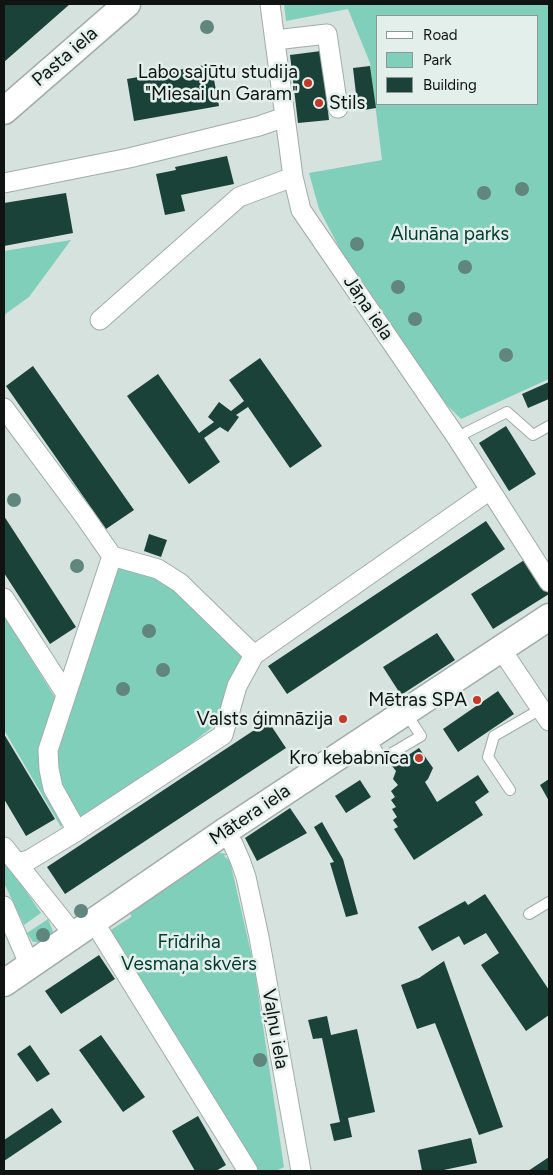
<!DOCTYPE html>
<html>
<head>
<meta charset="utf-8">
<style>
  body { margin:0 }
  #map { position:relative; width:553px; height:1175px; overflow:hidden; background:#d6e2de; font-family:Figtree,sans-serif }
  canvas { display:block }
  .frame { position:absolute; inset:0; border:5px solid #0f1312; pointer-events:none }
  .legend { position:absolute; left:376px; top:15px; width:162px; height:90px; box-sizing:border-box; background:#e3efeb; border:1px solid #8e9794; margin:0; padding:6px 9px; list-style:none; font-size:15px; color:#0f1312 }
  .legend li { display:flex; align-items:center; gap:10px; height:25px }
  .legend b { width:25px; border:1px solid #8e9794 }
</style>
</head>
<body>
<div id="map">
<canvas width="553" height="1175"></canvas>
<div class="frame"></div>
<ul class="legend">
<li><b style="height:6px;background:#fff"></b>Road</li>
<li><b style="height:14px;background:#80cfba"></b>Park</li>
<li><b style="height:14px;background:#1a4238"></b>Building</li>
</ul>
</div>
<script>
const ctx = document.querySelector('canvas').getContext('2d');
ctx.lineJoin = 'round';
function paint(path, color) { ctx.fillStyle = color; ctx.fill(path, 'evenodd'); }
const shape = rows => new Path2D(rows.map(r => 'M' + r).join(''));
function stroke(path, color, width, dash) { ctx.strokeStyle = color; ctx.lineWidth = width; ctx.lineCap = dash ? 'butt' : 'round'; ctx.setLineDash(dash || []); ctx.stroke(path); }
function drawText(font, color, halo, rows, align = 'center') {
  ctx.font = font + ' Figtree,sans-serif'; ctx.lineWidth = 5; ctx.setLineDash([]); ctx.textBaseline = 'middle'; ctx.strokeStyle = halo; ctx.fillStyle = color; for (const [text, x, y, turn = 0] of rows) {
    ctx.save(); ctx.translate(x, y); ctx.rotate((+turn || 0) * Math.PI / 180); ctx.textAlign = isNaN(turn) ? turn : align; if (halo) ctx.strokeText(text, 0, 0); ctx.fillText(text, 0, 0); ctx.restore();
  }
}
paint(shape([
  [284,4,549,4,549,379,461,419,446,404,401,342,340,249,319,209,309,173,382,160,370,63,348,9,286,21],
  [377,16,537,16,537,104,377,104],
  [71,240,29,297,4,315,4,251],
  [131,568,165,579,249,656,215,725,156,771,81,819,58,784,53,761,117,569],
  [4,616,56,699,52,723,65,820,61,827,4,730],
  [220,853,227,854,224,856,230,861,254,966,284,1167,276,1171,252,1171,106,933,131,917,130,909,211,854],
  [4,862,7,864,41,913,24,925,4,883],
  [48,919,52,929,53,933,51,939,45,942,33,942,27,933]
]), '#80cfba');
paint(shape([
  [4,4,70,4,4,62],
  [321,51,329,120,298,123,290,55],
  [211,64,219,106,134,121,127,79],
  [370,66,376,108,358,111,353,68],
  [227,156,234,184,181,195,185,211,165,215,156,174,176,170,175,167],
  [66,193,73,233,4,246,4,203],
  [260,358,322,446,290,468,248,407,236,415,239,417,228,432,220,427,204,438,220,462,189,484,127,396,158,374,199,433,214,422,208,417,219,402,231,411,244,401,229,380],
  [33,366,134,510,106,529,6,386],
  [549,382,549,399,528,408,522,394],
  [506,426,536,474,509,491,479,443],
  [4,516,76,627,50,644,4,573],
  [486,521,505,549,287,694,268,666],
  [149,534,167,540,161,557,144,551],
  [529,557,549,589,549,594,493,629,471,594],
  [437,633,455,660,401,695,383,667],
  [498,691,514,714,458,752,443,729],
  [268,721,286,748,65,894,47,867],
  [4,734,55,819,26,836,4,799],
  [419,748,433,768,428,779,425,782,437,802,478,775,489,792,475,802,483,815,414,860,394,829,398,827,393,820,397,817,392,809,396,807,391,800,395,797,391,791,398,785,393,779,396,771,392,766],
  [549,779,549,801,540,785],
  [360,780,371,797,346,813,335,796],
  [290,808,307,833,257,861,245,838],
  [322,822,343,859,358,914,346,917,330,863,334,862,314,827],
  [485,894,549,990,549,1015,526,1031,481,965,499,953,486,933,464,945,459,936,432,951,418,927,465,901,468,905],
  [99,955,115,979,61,1014,45,991],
  [444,961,503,1127,479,1135,435,1023,417,1029,401,985,419,978],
  [327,1016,331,1035,357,1029,375,1112,348,1118,352,1137,334,1141,330,1124,340,1122,322,1038,313,1039,308,1020],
  [101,1035,145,1097,123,1112,79,1050],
  [30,1045,50,1074,37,1082,17,1054],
  [52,1108,62,1122,4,1161,4,1140],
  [198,1116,226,1165,216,1171,195,1171,172,1131],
  [471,1138,477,1163,439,1171,422,1171,418,1150],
  [549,1157,549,1171,528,1171]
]), '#1a4238');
const lane = shape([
  [457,438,467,432,507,412,533,435,549,426],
  [369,737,382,759,421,736,406,713],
  [510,790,488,757,494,736,541,709],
  [529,914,549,902]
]);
const street = shape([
  [270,4,293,177,301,210,457,438,549,582],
  [275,40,327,34,338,108],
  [4,183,129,158,259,126,285,117],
  [100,320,239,197,293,177],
  [4,408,85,517,112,556],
  [4,598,66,694],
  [501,649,549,721],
  [77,831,53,788,49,769,48,750,112,556,158,569,180,583,254,655],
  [224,832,233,844,240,860,246,877,259,937,301,1171],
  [4,847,75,936],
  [18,863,29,860,77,831,223,735,237,686,254,655,490,490],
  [4,906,30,966],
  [94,922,248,1171]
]);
const secondary = shape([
  [4,111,127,4],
  [4,983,224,832,549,617]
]);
stroke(lane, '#a1aca8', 12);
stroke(street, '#a1aca8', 21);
stroke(secondary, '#a1aca8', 29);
stroke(lane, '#fff', 10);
stroke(street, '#fff', 19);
stroke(secondary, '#fff', 26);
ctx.fillStyle = '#60867d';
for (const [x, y] of [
  [207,27],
  [522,189],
  [484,193],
  [357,244],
  [465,267],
  [398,287],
  [415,319],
  [506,355],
  [14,500],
  [77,566],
  [149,631],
  [163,670],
  [123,689],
  [81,911],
  [43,935],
  [260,1060]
]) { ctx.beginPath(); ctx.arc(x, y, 7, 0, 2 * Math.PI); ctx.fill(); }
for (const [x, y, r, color] of [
  [308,83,5,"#c5382a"],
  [319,103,5,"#c5382a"],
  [477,700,5,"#c5382a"],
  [343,719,5,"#c5382a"],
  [419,758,5,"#c5382a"]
]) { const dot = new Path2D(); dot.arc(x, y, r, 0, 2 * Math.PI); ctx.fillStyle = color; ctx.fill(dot); stroke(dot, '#e3efeb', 2); }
drawText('19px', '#0f1312', '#e3efeb', [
  ["Pasta iela",65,57,-41],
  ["Jāņa iela",368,308,56],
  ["Mātera iela",250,815,-34],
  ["Vaļņu iela",275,1029,80]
]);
drawText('19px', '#0f1312', '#e3efeb', [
  ["Labo sajūtu studija",298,72],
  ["\"Miesai un Garam\"",298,94],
  ["Stils",329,103,"left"],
  ["Mētras SPA",467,700],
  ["Valsts ģimnāzija",333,719],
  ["Kro kebabnīca",409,758]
], 'right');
drawText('19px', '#003a2e', '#e3efeb', [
  ["Alunāna parks",450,234],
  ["Frīdriha",189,942],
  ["Vesmaņa skvērs",189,964]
]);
</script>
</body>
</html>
